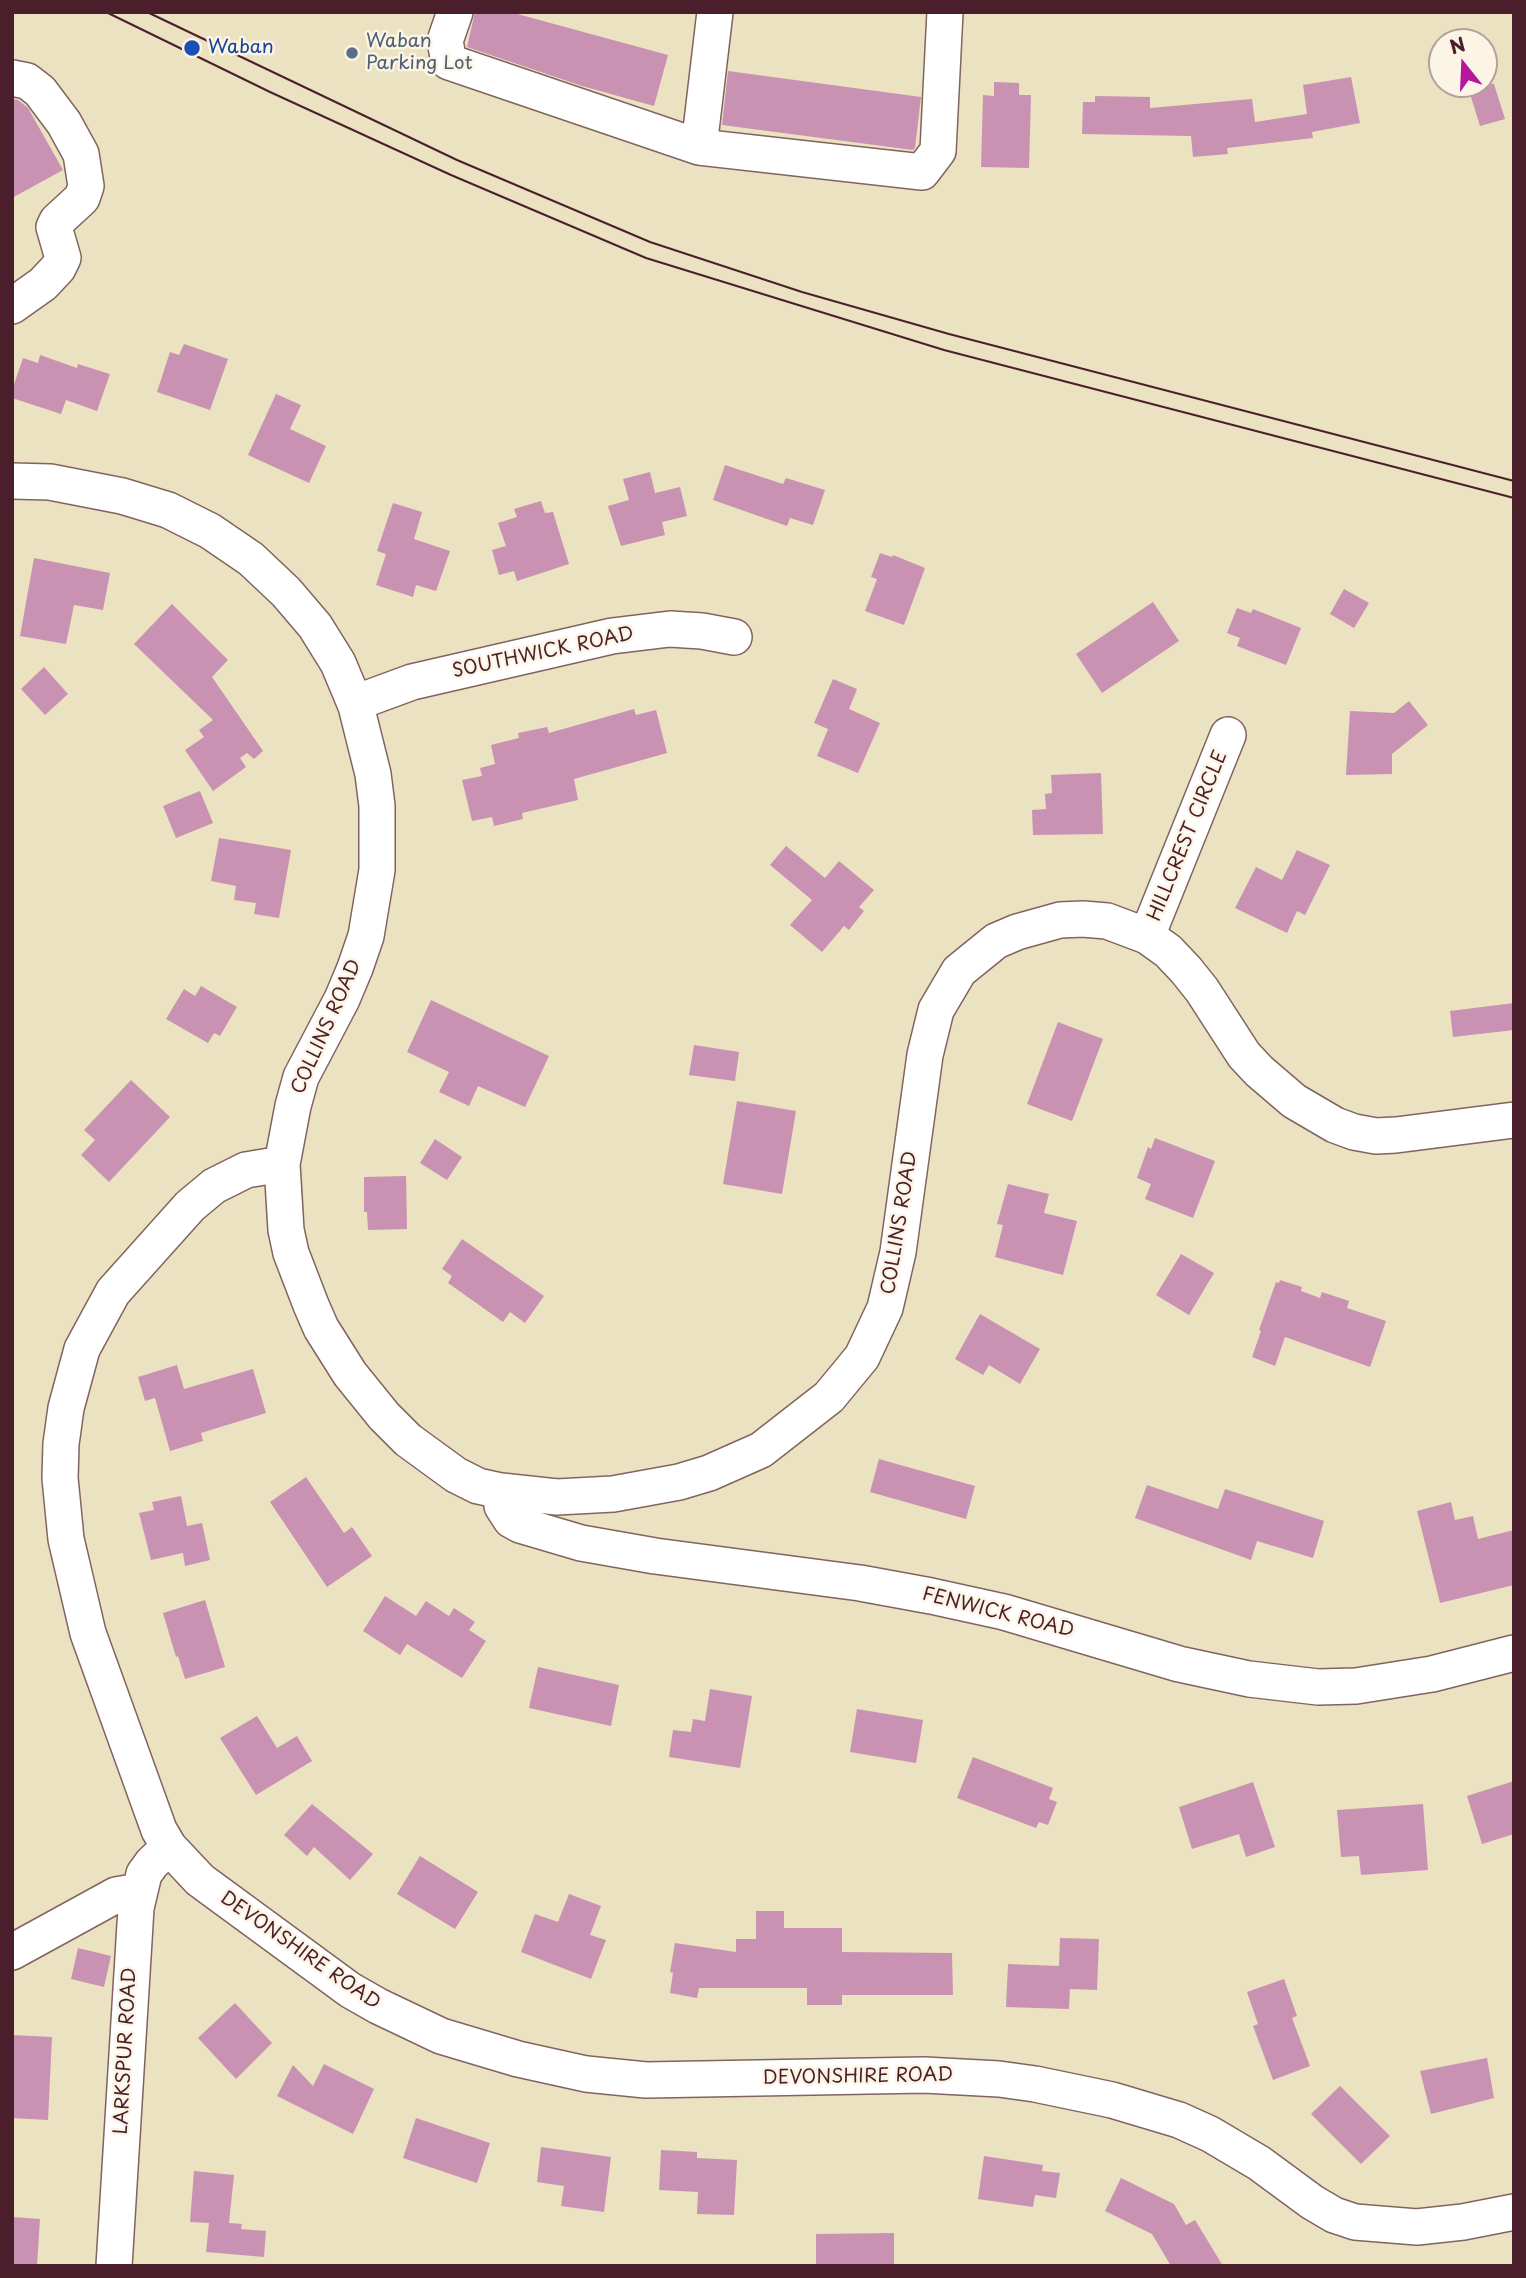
<!DOCTYPE html>
<html>
<head>
<meta charset="utf-8">
<style>
  body { margin:0 }
  #map { position:relative; width:1526px; height:2278px; overflow:hidden; background:#eae2c0; font-family:"Playpen Sans",sans-serif }
  canvas { display:block }
  .frame { position:absolute; inset:0; border:14px solid #4a1f2b; pointer-events:none }
  .north { position:absolute; left:1428px; top:28px; width:70px; height:70px; box-sizing:border-box; background:#fcf5e5; border:2px solid #b59f9b; border-radius:50%; rotate:342deg; font-size:19px; font-weight:700; line-height:28px; text-align:center; color:#4a1f2b }
  .north::after { content:''; display:block; margin:auto; width:24px; height:32px; background:#b5179e; clip-path:polygon(50% 0,100% 100%,50% 72%,0 100%) }
</style>
</head>
<body>
<div id="map">
<canvas width="1526" height="2278"></canvas>
<div class="frame"></div>
<div class="north">N</div>
</div>
<script>
const ctx = document.querySelector('canvas').getContext('2d');
ctx.lineJoin = 'round';
function paint(path, color) { ctx.fillStyle = color; ctx.fill(path, 'evenodd'); }
const shape = rows => new Path2D(rows.map(r => 'M' + r).join(''));
function stroke(path, color, width, dash) { ctx.strokeStyle = color; ctx.lineWidth = width; ctx.lineCap = dash ? 'butt' : 'round'; ctx.setLineDash(dash || []); ctx.stroke(path); }
function drawText(font, color, halo, rows, align = 'center') {
  ctx.font = font + ' "Playpen Sans",sans-serif'; ctx.lineWidth = 5; ctx.setLineDash([]); ctx.textBaseline = 'middle'; ctx.strokeStyle = halo; ctx.fillStyle = color; for (const [text, x, y, turn = 0] of rows) {
    ctx.save(); ctx.translate(x, y); ctx.rotate((+turn || 0) * Math.PI / 180); ctx.textAlign = isNaN(turn) ? turn : align; if (halo) ctx.strokeText(text, 0, 0); ctx.fillText(text, 0, 0); ctx.restore();
  }
}
paint(shape([
  [475,12,510,12,668,55,654,106,582,86,467,47],
  [728,71,921,97,915,148,913,150,722,125],
  [1351,77,1360,123,1312,132,1313,138,1227,148,1228,154,1193,157,1191,136,1082,134,1083,102,1095,102,1095,96,1150,97,1150,108,1252,99,1255,122,1307,114,1303,85],
  [994,82,1019,83,1019,95,1031,95,1029,168,981,167,983,95,994,96],
  [1467,84,1494,84,1505,119,1480,126],
  [12,99,18,100,28,108,63,170,12,198],
  [184,344,228,359,210,410,157,392,170,352,179,355],
  [40,355,77,368,78,364,110,374,97,411,66,400,61,414,12,398,12,390,23,358,38,363],
  [276,394,301,405,290,429,326,446,309,483,248,455],
  [725,465,783,484,786,478,825,490,813,525,790,518,787,526,713,500],
  [650,472,655,493,680,487,687,516,662,522,665,535,621,546,608,506,629,500,623,479],
  [541,501,545,513,553,512,569,564,517,581,514,571,499,575,492,550,506,546,498,523,517,517,514,509],
  [393,503,422,512,414,539,450,551,436,591,416,585,413,597,376,585,386,554,377,551],
  [880,553,892,557,893,555,925,568,904,625,865,611,877,579,871,577],
  [34,558,110,573,103,610,74,605,66,644,20,636],
  [1344,589,1369,603,1354,628,1330,614],
  [1153,602,1179,641,1102,693,1076,654],
  [172,604,228,660,212,677,263,751,254,759,247,753,240,758,246,767,213,791,185,750,204,737,199,730,213,720,134,644],
  [1237,608,1251,613,1253,609,1301,628,1286,665,1237,646,1240,638,1227,633],
  [44,667,68,694,45,715,21,689],
  [833,679,857,689,849,709,880,723,858,773,817,756,828,729,814,723],
  [1409,701,1428,725,1392,754,1392,774,1346,775,1350,711,1394,713],
  [634,709,636,715,656,710,667,753,574,779,578,800,522,813,523,819,494,826,492,817,472,821,462,780,482,776,480,768,495,764,491,745,519,738,518,733,547,727,549,733],
  [1101,773,1103,834,1033,835,1032,810,1046,809,1045,794,1052,793,1051,775],
  [200,791,213,823,176,838,163,806],
  [219,838,291,850,279,918,254,914,256,903,234,900,236,886,211,881],
  [786,846,825,878,839,861,874,890,859,907,864,911,849,930,844,926,822,952,790,925,812,900,770,865],
  [1297,850,1330,865,1305,915,1297,911,1287,933,1235,908,1256,867,1282,880],
  [201,986,237,1007,220,1036,214,1033,208,1043,166,1019,184,989,195,996],
  [431,1000,549,1056,525,1107,478,1086,469,1106,439,1092,449,1072,407,1052],
  [1514,1003,1514,1030,1453,1037,1450,1011],
  [1058,1022,1103,1039,1072,1121,1027,1104],
  [694,1045,739,1052,735,1081,689,1075],
  [131,1080,170,1117,109,1182,81,1155,95,1140,84,1130],
  [737,1101,796,1111,782,1194,723,1184],
  [1155,1138,1215,1161,1193,1218,1145,1199,1151,1184,1137,1178,1148,1147,1151,1149],
  [435,1139,462,1157,447,1180,420,1163],
  [406,1176,407,1229,368,1230,367,1212,364,1212,364,1177],
  [1008,1184,1049,1194,1044,1213,1077,1221,1063,1275,995,1257,1003,1225,997,1224],
  [462,1239,544,1296,525,1323,510,1312,503,1322,448,1283,452,1276,442,1269],
  [1181,1254,1214,1273,1189,1315,1156,1295],
  [1280,1280,1302,1287,1301,1291,1320,1298,1322,1292,1349,1301,1347,1308,1386,1321,1370,1367,1285,1337,1275,1366,1252,1357,1261,1331,1259,1330,1276,1282,1279,1283],
  [980,1314,1040,1349,1020,1384,989,1365,983,1375,955,1359],
  [177,1365,184,1389,253,1369,266,1413,201,1433,203,1441,170,1451,155,1398,145,1401,138,1377],
  [879,1459,975,1486,966,1519,870,1492],
  [306,1477,344,1533,352,1527,372,1556,327,1587,270,1502],
  [1147,1485,1218,1509,1225,1489,1324,1521,1313,1558,1257,1541,1251,1560,1135,1518],
  [181,1496,187,1526,202,1523,210,1560,185,1566,183,1553,151,1560,139,1513,154,1510,152,1502],
  [1451,1502,1455,1520,1473,1516,1478,1539,1514,1530,1514,1585,1440,1603,1417,1511],
  [385,1596,416,1616,426,1601,449,1616,454,1608,475,1622,469,1630,486,1641,462,1678,407,1644,400,1655,363,1631],
  [205,1600,225,1667,185,1679,178,1656,176,1657,163,1613],
  [538,1667,619,1685,611,1726,529,1708],
  [710,1689,752,1696,740,1768,669,1757,673,1730,691,1732,693,1719,705,1721],
  [857,1709,923,1720,916,1763,850,1752],
  [257,1716,277,1748,297,1736,312,1761,256,1795,220,1738],
  [973,1757,1053,1788,1049,1799,1057,1802,1048,1825,1039,1822,1036,1828,957,1798],
  [1514,1781,1514,1834,1482,1844,1467,1796],
  [1253,1782,1275,1847,1246,1857,1239,1834,1192,1849,1179,1807],
  [312,1804,373,1854,350,1880,314,1847,307,1856,284,1835],
  [1423,1804,1428,1870,1361,1875,1359,1856,1341,1857,1337,1810],
  [420,1856,478,1892,455,1929,397,1894],
  [569,1894,601,1906,590,1935,606,1940,591,1979,521,1952,535,1914,558,1922],
  [756,1911,784,1911,784,1928,842,1928,842,1952,952,1953,953,1995,842,1995,842,2005,807,2005,807,1988,699,1988,697,1998,670,1993,673,1973,670,1972,675,1943,736,1952,736,1939,756,1939],
  [1060,1938,1099,1939,1097,1990,1070,1989,1069,2009,1006,2007,1008,1964,1059,1966],
  [78,1948,111,1956,104,1987,71,1979],
  [1284,1979,1297,2016,1292,2018,1310,2066,1273,2080,1253,2026,1258,2024,1247,1992],
  [235,2003,272,2043,236,2079,198,2038],
  [12,2035,52,2037,48,2120,12,2118],
  [1487,2058,1494,2098,1431,2114,1420,2071],
  [324,2064,374,2089,353,2134,277,2096,293,2065,313,2086],
  [1340,2086,1390,2136,1361,2164,1311,2114],
  [416,2118,490,2143,477,2183,403,2158],
  [541,2147,611,2157,604,2212,561,2206,564,2186,537,2182],
  [661,2150,697,2152,697,2158,737,2160,734,2215,697,2214,698,2192,659,2190],
  [984,2156,1043,2165,1042,2171,1060,2173,1056,2198,1035,2195,1033,2207,978,2199],
  [194,2171,234,2175,229,2223,242,2224,241,2229,266,2231,264,2257,206,2252,209,2223,190,2222],
  [1121,2178,1174,2204,1186,2225,1195,2220,1223,2266,1171,2266,1152,2234,1105,2211],
  [12,2217,40,2219,37,2266,12,2266],
  [894,2233,894,2266,816,2266,816,2234]
]), '#c992b2');
const minor = shape([
  [455,12,445,41,449,62,699,147,715,12],
  [12,78,27,81,40,91,64,123,81,154,86,186,82,198,57,221,54,227,63,258,58,268,43,284,12,306],
  [699,147,922,172,938,151,945,12],
  [12,481,50,482,122,496,168,510,210,531,251,559,286,592,315,626,338,663,356,706,373,774,377,806,377,870,366,936,355,968,342,999,301,1077,293,1106,282,1164,286,1230,291,1253,311,1305,321,1328,350,1374,384,1416,408,1440,456,1475,478,1486,501,1491,557,1497,613,1494,679,1482,709,1473,761,1450,829,1397,862,1357,885,1308,898,1252,925,1055,936,1010,959,971,996,941,1017,932,1060,920,1083,919,1107,921,1147,936,1168,951,1186,970,1202,990,1244,1055,1259,1071,1294,1101,1335,1125,1354,1132,1376,1136,1396,1135,1514,1120],
  [355,703,412,682,612,636,670,629,702,631,734,637],
  [1147,936,1228,735],
  [282,1164,246,1170,214,1186,190,1206,113,1292,82,1349,66,1408,61,1444,60,1478,66,1539,88,1633,159,1830,169,1847,200,1880,350,1990,378,2006,441,2036,518,2059,586,2074,646,2080,924,2075,999,2079,1035,2084,1112,2100,1179,2120,1210,2134,1259,2163,1312,2202,1334,2215,1355,2222,1417,2227,1463,2222,1514,2212],
  [501,1491,502,1506,511,1520,520,1525,581,1543,655,1556,860,1583,931,1596,1004,1612,1179,1664,1249,1679,1318,1687,1356,1686,1432,1674,1514,1653],
  [12,1952,116,1895,139,1891],
  [114,2266,136,1908,144,1874,152,1863,169,1847]
]);
stroke(minor, '#82635f', 38);
stroke(minor, '#fff', 35);
stroke(shape([
  [106,12,270,92,451,175,646,258,944,350,1514,498],
  [147,12,457,160,650,242,802,292,949,334,1514,481]
]), '#4a1f2b', 2);
for (const [x, y, r, color] of [
  [192,48,9,"#1a4fb4"],
  [352,53,7,"#5c6f8a"]
]) { const dot = new Path2D(); dot.arc(x, y, r, 0, 2 * Math.PI); ctx.fillStyle = color; ctx.fill(dot); stroke(dot, '#fcf5e5', 2.5); }
drawText('19px', '#4e5e75', '#fcf5e5', [
  ["Waban",366,42],
  ["Parking Lot",366,64]
], 'left');
drawText('19px', '#164399', '#fcf5e5', [
  ["Waban",208,48]
], 'left');
drawText('19px', '#4a1f2b', '#fcf5e5', [
  ["SOUTHWICK ROAD",543,653,-12],
  ["HILLCREST CIRCLE",1188,836,-68],
  ["COLLINS ROAD",327,1027,-66],
  ["COLLINS ROAD",900,1223,-81],
  ["FENWICK ROAD",998,1613,14],
  ["DEVONSHIRE ROAD",300,1951,35],
  ["LARKSPUR ROAD",126,2051,-87],
  ["DEVONSHIRE ROAD",858,2077,-1]
]);
</script>
</body>
</html>
